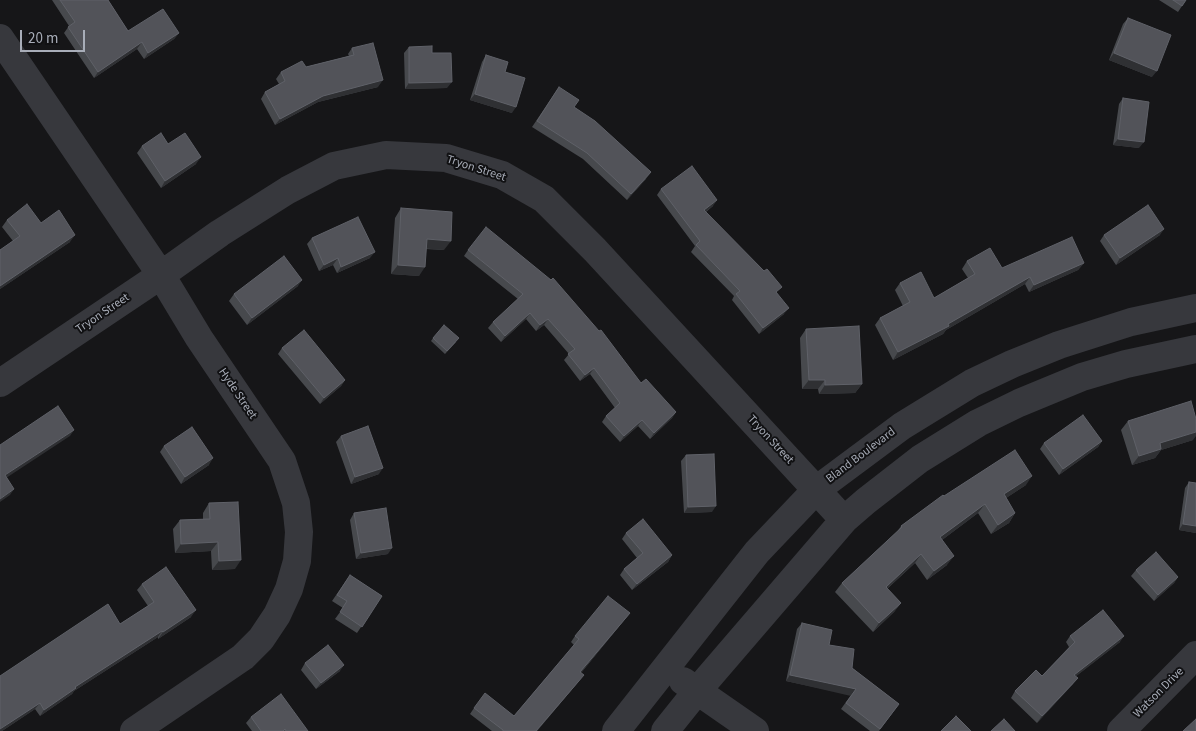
<!DOCTYPE html>
<html>
<head>
<meta charset="utf-8">
<style>
  body { margin:0 }
  #map { position:relative; width:1196px; height:731px; overflow:hidden; background:#161618; font-family:"Source Sans 3",sans-serif }
  canvas { display:block }
  .scale { position:absolute; left:20px; top:30px; width:65px; height:22px; box-sizing:border-box; border:2px solid #a8adb8; border-top:0; padding-left:6px; font-size:15px; line-height:18px; white-space:nowrap; color:#a8adb8; -webkit-text-stroke:4px #111113; paint-order:stroke }
</style>
</head>
<body>
<div id="map">
<canvas width="1196" height="731"></canvas>
<div class="scale">20 m</div>
</div>
<script>
const ctx = document.querySelector('canvas').getContext('2d');
ctx.lineJoin = 'round';
const shape = rows => new Path2D(rows.map(r => 'M' + r).join(''));
function stroke(path, color, width, dash) { ctx.strokeStyle = color; ctx.lineWidth = width; ctx.lineCap = dash ? 'butt' : 'round'; ctx.setLineDash(dash || []); ctx.stroke(path); }
function paint(path, color) { ctx.fillStyle = color; ctx.fill(path, 'evenodd'); }
function drawText(font, color, halo, rows, align = 'center') {
  ctx.font = font + ' "Source Sans 3",sans-serif'; ctx.lineWidth = 4; ctx.setLineDash([]); ctx.textBaseline = 'middle'; ctx.strokeStyle = halo; ctx.fillStyle = color; for (const [text, x, y, turn = 0] of rows) {
    ctx.save(); ctx.translate(x, y); ctx.rotate((+turn || 0) * Math.PI / 180); ctx.textAlign = isNaN(turn) ? turn : align; if (halo) ctx.strokeText(text, 0, 0); ctx.fillText(text, 0, 0); ctx.restore();
  }
}
stroke(shape([
  [0,38,161,275,199,338,282,461,296,503,299,532,297,561,289,589,277,615,261,639,243,657,134,731],
  [0,383,161,275,220,233,288,190,334,166,386,155,446,158,502,175,544,199,595,250,844,520],
  [683,681,755,731],
  [616,731,757,552,816,490,902,426,972,383,1012,364,1059,345,1131,322,1196,308],
  [665,731,697,691,844,520,866,501,920,459,978,423,1019,403,1082,377,1126,364,1196,349],
  [1121,731,1196,655]
]), '#37383d', 28);
paint(shape([
  [52,0,108,0,128,31,179,33,174,39,144,59,137,49,94,78,64,33,69,26],
  [1159,0,1186,0,1178,12],
  [1128,18,1152,77,1109,60,1123,24],
  [409,47,432,53,447,88,405,89,404,53],
  [352,48,378,87,318,102,275,125,261,99,265,92,279,84,276,79,281,72,306,67,349,56,348,54],
  [486,55,505,72,512,113,470,100,482,62],
  [559,87,574,107,646,179,627,200,583,159,532,127],
  [1123,98,1139,148,1113,145,1119,104],
  [168,144,196,164,161,188,137,153,142,146],
  [661,189,713,206,706,212,777,294,784,314,759,334,732,300,734,296,691,252,695,246,657,195],
  [401,208,444,250,426,249,419,276,391,274,395,218],
  [7,220,41,223,70,242,0,289,0,250,13,241,2,227],
  [1104,235,1160,235,1116,265,1100,241],
  [312,238,370,258,337,273,333,265,319,271,307,244],
  [468,250,641,383,676,412,672,418,650,439,638,426,620,442,602,422,606,416,615,408,590,374,580,381,564,360,569,354,544,325,536,331,526,319,501,342,488,328,493,322,518,299,464,256],
  [967,261,1002,268,1084,263,1078,270,1029,292,1025,284,946,330,943,334,893,360,875,325,880,318,903,306,895,290,900,283,934,298,968,278,962,269],
  [298,286,247,325,229,301,234,294],
  [806,329,862,384,855,393,819,394,818,389,802,389,800,338],
  [433,338,456,342,445,354,431,341],
  [282,348,345,380,341,386,320,404,278,354],
  [1128,421,1193,440,1161,450,1155,458,1132,465,1121,430],
  [341,436,379,474,351,484,336,442],
  [1102,441,1098,447,1059,475,1040,449,1044,443],
  [164,446,209,465,181,484,160,452],
  [686,455,712,512,684,513,681,461],
  [1189,482,1196,483,1196,533,1179,530,1185,488],
  [1026,485,1006,498,1015,513,1009,523,991,534,978,513,942,540,947,565,927,580,915,563,887,589,901,603,894,612,873,632,835,592,842,583,897,532,901,526,944,496],
  [209,503,235,569,212,570,211,551,175,553,173,529,180,520,203,519,203,513],
  [354,513,388,554,356,559,350,520],
  [626,533,672,555,668,562,632,590,620,575,624,569,637,558,622,539],
  [1136,570,1178,577,1174,583,1154,601,1131,576],
  [350,575,382,596,357,633,335,619,343,608,332,601],
  [142,584,191,617,158,639,158,637,74,691,72,694,40,716,35,709,2,731,0,731,120,624,148,606,137,590],
  [630,613,581,673,579,681,537,731,492,731,470,714,474,708,514,716,574,645,571,642,575,636],
  [802,623,829,645,852,668,899,704,879,731,870,731,841,709,851,695,786,681,797,629],
  [1070,636,1120,642,1076,676,1073,684,1037,723,1011,698,1015,691,1042,676,1069,647,1066,642],
  [305,663,340,671,316,689,301,670],
  [251,717,308,731,252,731,246,723]
]), '#47494d');
paint(shape([
  [179,33,174,39,144,59,148,53],
  [142,42,137,49,94,78,98,72],
  [1114,53,1157,71,1152,77,1109,60],
  [383,80,378,87,318,102,275,125,280,119,323,96],
  [452,82,447,88,405,89,409,83],
  [475,94,516,107,512,113,470,100],
  [1118,139,1144,142,1139,148,1113,145],
  [201,157,196,164,161,188,165,181],
  [651,172,646,179,627,200,631,194],
  [717,200,713,206,700,216,704,210],
  [1164,229,1160,235,1116,265,1120,258],
  [75,235,70,242,0,289,0,286],
  [427,239,451,241,444,250,420,248],
  [375,252,370,258,337,273,341,267],
  [338,258,333,265,319,271,324,265],
  [1084,263,1078,270,1029,292,1034,285],
  [398,265,425,267,419,276,391,274],
  [1030,277,1025,284,946,330,943,334,893,360,898,352],
  [302,280,298,286,247,325,252,318],
  [789,308,784,314,759,334,763,328],
  [530,313,526,319,501,342,505,336],
  [548,319,544,325,536,331,540,325],
  [594,368,590,374,580,381,585,375],
  [345,380,341,386,320,404,324,398],
  [809,380,825,380,818,389,802,389],
  [862,384,855,393,819,394,825,385],
  [676,412,672,418,650,439,654,433],
  [642,420,638,426,620,442,624,436],
  [74,430,70,436,0,482,5,475],
  [1196,432,1196,436,1193,440,1161,450,1155,458,1132,465,1139,456,1160,443],
  [1102,441,1098,447,1059,475,1063,469],
  [213,458,209,465,181,484,185,477],
  [383,468,379,474,351,484,355,477],
  [1032,476,1026,485,997,504,1004,494],
  [14,489,10,495,0,502,0,499],
  [985,504,978,513,934,546,940,537],
  [716,506,712,512,684,513,688,507],
  [1015,513,1009,523,991,534,998,525],
  [1183,524,1196,526,1196,533,1179,530],
  [218,542,211,551,175,553,181,544],
  [392,548,388,554,356,559,361,553],
  [921,554,915,563,879,596,886,587],
  [672,555,668,562,632,590,637,584],
  [954,556,947,565,927,580,934,571],
  [241,560,235,569,212,570,219,561],
  [1178,577,1174,583,1154,601,1158,595],
  [901,603,894,612,873,632,879,623],
  [196,610,191,617,158,639,163,632],
  [630,613,625,619,576,679,580,672],
  [162,631,158,637,74,691,72,694,40,716,44,710,75,687],
  [1124,636,1120,642,1070,681,1074,675],
  [344,665,340,671,316,689,321,683],
  [584,675,579,681,537,731,536,731],
  [790,675,856,689,851,696,786,681],
  [1078,678,1073,684,1037,723,1042,716],
  [40,703,35,709,2,731,0,731,0,729]
]), '#2f3033');
const building = shape([
  [60,0,108,0,128,31,163,9,179,33,148,53,142,42,98,72,68,27,75,22,60,0],
  [1173,0,1186,0,1182,6,1173,0],
  [1128,18,1171,35,1157,71,1114,53,1128,18],
  [373,43,383,80,323,96,280,119,265,92,285,81,281,72,302,61,306,67,354,55,352,48,373,43],
  [432,46,432,53,451,53,452,82,409,83,409,47,432,46],
  [486,55,508,62,505,72,525,78,516,107,475,94,486,55],
  [559,87,579,100,574,107,595,121,651,172,631,194,587,153,537,121,559,87],
  [1123,98,1149,102,1144,142,1118,139,1123,98],
  [161,133,168,144,185,133,201,157,165,181,142,146,161,133],
  [692,166,717,200,704,210,764,271,767,269,782,287,776,292,789,308,763,328,736,294,740,291,696,245,700,241,661,189,692,166],
  [27,204,41,223,59,210,75,235,0,286,0,250,20,236,7,220,27,204],
  [1148,205,1164,229,1120,258,1104,235,1148,205],
  [401,208,452,212,451,241,427,239,425,267,398,265,401,208],
  [358,217,375,252,341,267,338,258,324,265,312,238,358,217],
  [486,227,551,280,553,278,599,331,601,330,641,383,646,379,676,412,654,433,642,420,624,436,606,416,620,403,594,368,585,375,568,354,575,349,548,319,540,325,530,313,505,336,493,322,523,294,468,250,486,227],
  [1072,237,1084,263,1034,285,1030,277,948,324,949,326,898,352,880,318,910,302,900,283,921,272,934,298,975,274,967,261,990,248,1002,268,1072,237],
  [284,256,302,280,252,318,234,294,284,256],
  [444,325,459,338,447,351,433,338,444,325],
  [859,326,862,384,825,385,825,380,809,380,806,329,859,326],
  [304,330,345,380,324,398,282,348,304,330],
  [1191,401,1196,419,1196,432,1160,443,1161,449,1139,456,1128,421,1191,401],
  [58,406,74,430,5,475,14,489,0,499,0,445,58,406],
  [1083,415,1102,441,1063,469,1044,443,1083,415],
  [368,426,383,468,355,477,341,436,368,426],
  [192,427,213,458,185,477,164,446,192,427],
  [1015,450,1032,476,1004,494,1015,513,998,525,985,504,940,537,954,556,934,571,921,554,886,587,901,603,879,623,842,583,902,527,901,526,943,495,944,496,1015,450],
  [714,454,716,506,688,507,686,455,714,454],
  [1189,482,1196,483,1196,526,1183,524,1189,482],
  [238,502,241,560,219,561,218,542,181,544,180,520,210,519,209,503,238,502],
  [386,508,392,548,361,553,354,513,386,508],
  [643,519,672,555,637,584,624,569,643,553,626,533,643,519],
  [1156,552,1178,577,1158,595,1136,570,1156,552],
  [166,567,196,610,163,632,162,631,75,687,76,688,44,710,40,703,0,729,0,676,108,604,120,624,154,602,142,584,166,567],
  [350,575,382,596,362,627,340,612,347,601,337,595,350,575],
  [608,596,630,613,580,672,584,675,536,731,503,731,503,730,474,708,485,693,514,716,579,639,575,636,608,596],
  [1103,610,1124,636,1074,675,1078,678,1042,716,1015,691,1036,670,1042,676,1075,642,1070,636,1103,610],
  [802,623,832,630,829,645,854,649,852,668,899,704,880,729,846,703,856,689,790,675,802,623],
  [328,645,344,665,321,683,305,663,328,645],
  [281,694,308,731,286,731,285,729,283,731,261,731,251,717,281,694],
  [956,716,971,731,941,731,956,716],
  [1004,719,1015,731,991,731,1004,719],
  [1196,719,1196,731,1183,731,1196,719]
]);
paint(building, '#525359');
stroke(building, '#5f6168', 1);
drawText('12px', '#a8adb8', '#111113', [
  ["Tryon Street",476,169,18],
  ["Tryon Street",103,314,-34],
  ["Hyde Street",237,394,56],
  ["Tryon Street",770,440,47],
  ["Bland Boulevard",861,456,-37],
  ["Watson Drive",1159,693,-45]
]);
</script>
</body>
</html>
